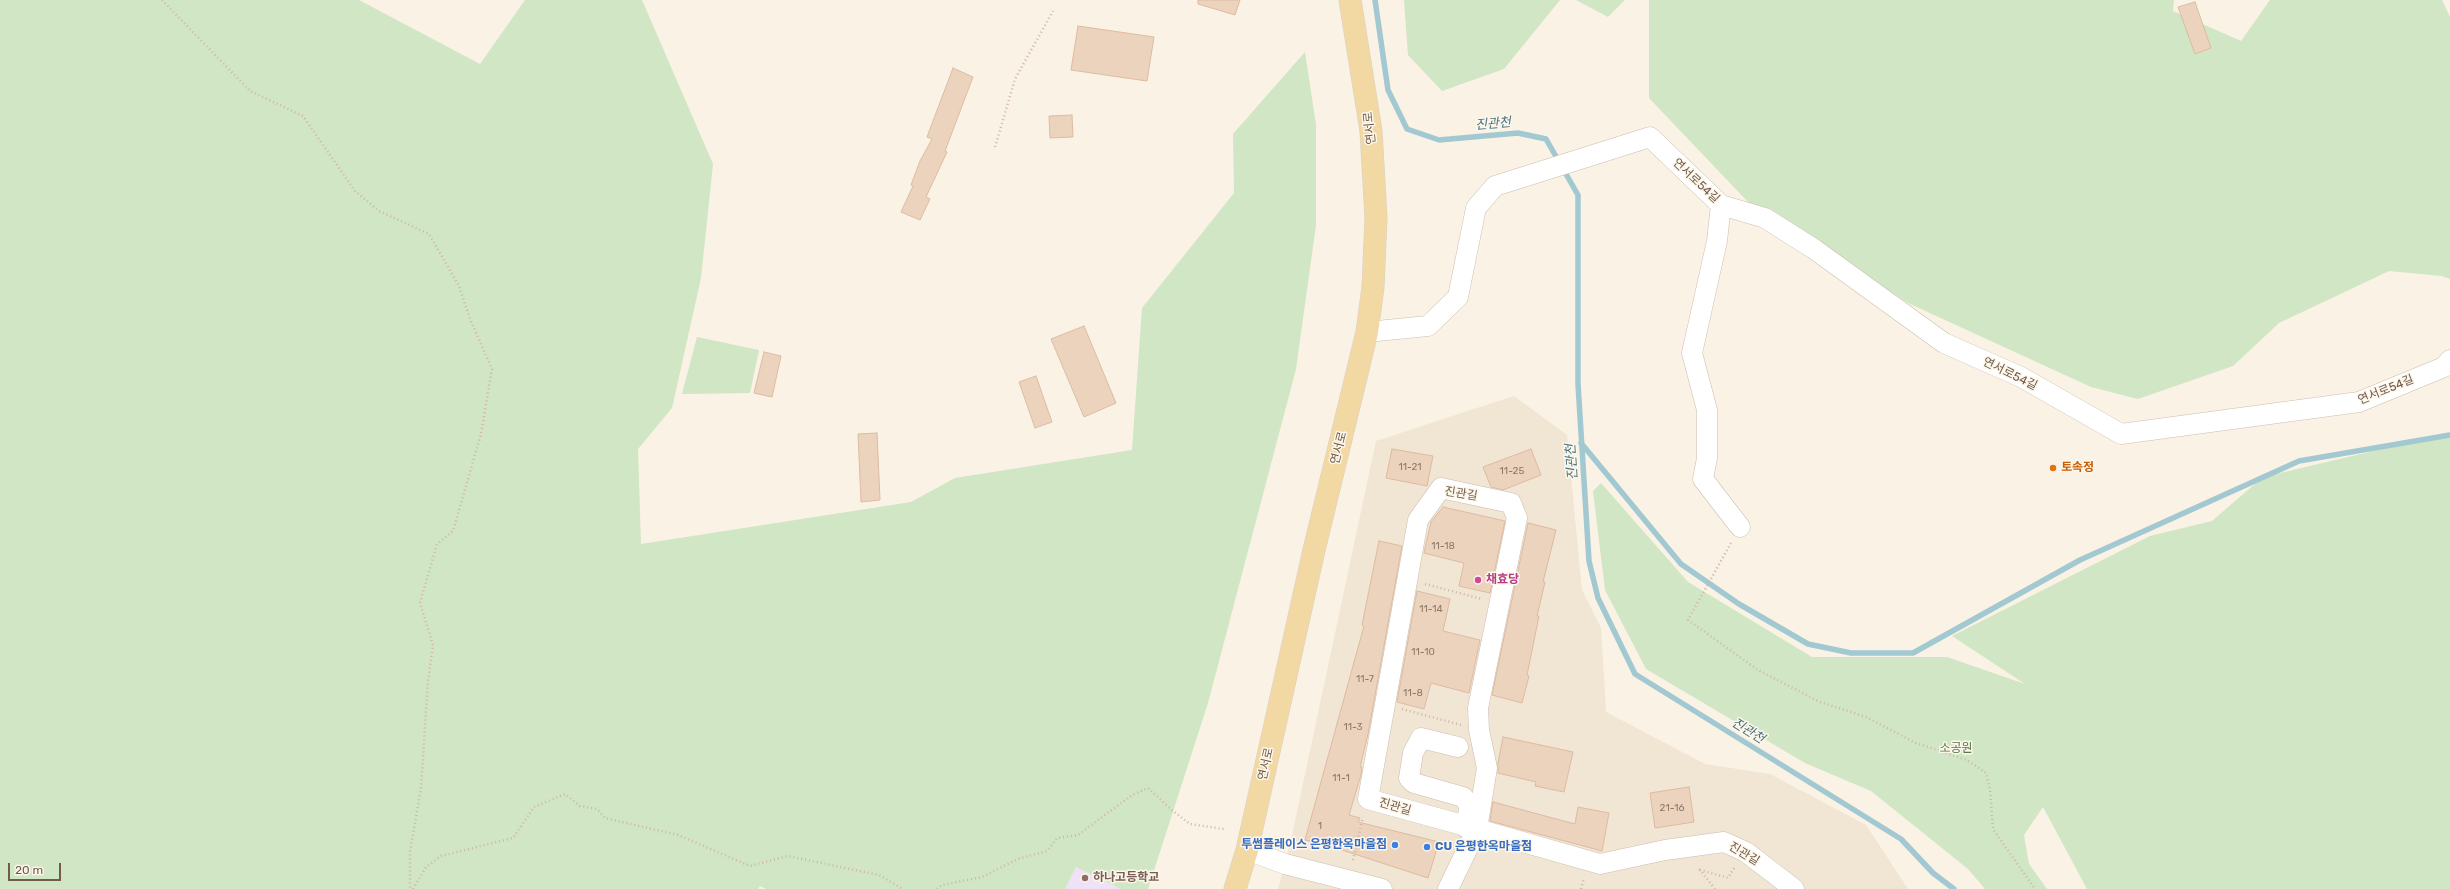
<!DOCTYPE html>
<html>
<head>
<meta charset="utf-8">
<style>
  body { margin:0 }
  #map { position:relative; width:2450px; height:889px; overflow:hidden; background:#faf2e4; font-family:Rubik,sans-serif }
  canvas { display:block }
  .scale { position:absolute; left:8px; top:863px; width:53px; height:18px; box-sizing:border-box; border:2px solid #705b4c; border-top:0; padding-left:5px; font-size:12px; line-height:14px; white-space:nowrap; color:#705b4c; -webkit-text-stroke:3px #fdf6ea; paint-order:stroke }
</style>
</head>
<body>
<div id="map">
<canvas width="2450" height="889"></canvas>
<div class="scale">20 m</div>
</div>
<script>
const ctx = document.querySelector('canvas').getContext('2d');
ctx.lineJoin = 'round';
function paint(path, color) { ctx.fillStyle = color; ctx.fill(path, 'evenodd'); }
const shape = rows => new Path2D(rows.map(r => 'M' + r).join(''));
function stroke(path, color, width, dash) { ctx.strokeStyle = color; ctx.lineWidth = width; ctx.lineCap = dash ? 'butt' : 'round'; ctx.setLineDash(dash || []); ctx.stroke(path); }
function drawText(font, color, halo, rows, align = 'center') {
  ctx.font = font + ' Rubik,"Noto Sans KR",sans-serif'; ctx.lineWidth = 3; ctx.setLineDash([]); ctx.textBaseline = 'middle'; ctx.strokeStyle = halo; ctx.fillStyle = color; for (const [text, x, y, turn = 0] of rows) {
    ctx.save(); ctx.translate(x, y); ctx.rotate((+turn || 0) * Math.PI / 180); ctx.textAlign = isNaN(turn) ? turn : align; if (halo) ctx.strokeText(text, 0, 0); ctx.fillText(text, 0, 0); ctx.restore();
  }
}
paint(shape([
  [1514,396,1567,435,1582,590,1601,628,1606,712,1705,764,1770,774,1866,825,1908,889,1278,889,1291,840,1376,441]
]), '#f1e5d3');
paint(shape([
  [1076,867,1121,889,1065,889]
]), '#efe1f6');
paint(shape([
  [0,0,359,0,480,64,525,0,642,0,713,164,701,278,672,408,638,449,641,544,911,502,955,478,1132,450,1142,308,1234,193,1233,134,1305,52,1316,125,1316,225,1296,369,1208,703,1148,889,1121,889,1076,867,1065,889,766,889,760,886,758,889,0,889],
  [1404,0,1560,0,1504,69,1442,91,1408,55],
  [1576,0,1625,0,1608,17],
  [1649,0,2174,0,2173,11,2241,41,2270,0,2442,0,2450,17,2450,279,2442,276,2389,271,2279,323,2233,366,2138,399,2091,387,1908,303,1749,203,1649,98],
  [697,337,759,350,750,393,682,394],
  [2450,433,2450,889,2087,889,2043,807,2024,835,2029,864,2047,889,1985,889,1968,869,1871,791,1805,763,1646,669,1605,590,1593,491,1601,483,1688,582,1812,657,1947,657,2025,684,1952,636,2150,536,2212,521,2263,477]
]), '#d0e6c4');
stroke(shape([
  [1375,0,1388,90,1407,129,1439,140,1518,133,1546,139,1578,195,1578,384,1589,561,1598,598,1635,674,1901,839,1933,873,1954,889],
  [1581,443,1681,564,1739,604,1808,644,1851,653,1913,653,2080,560,2299,461,2450,435]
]), '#a2c8d2', 5.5);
const building = shape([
  [1198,0,1240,0,1235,15,1198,4,1198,0],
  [2195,2,2211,48,2195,54,2178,7,2195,2],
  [1078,26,1154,37,1147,81,1071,70,1078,26],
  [953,68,973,77,945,151,947,152,926,197,930,199,920,220,901,212,913,186,911,185,920,161,932,139,927,137,953,68],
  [1072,115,1073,137,1050,138,1049,116,1072,115],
  [1084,326,1116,403,1084,417,1051,339,1084,326],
  [764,352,781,356,772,397,754,393,764,352],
  [1036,376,1052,422,1035,428,1019,382,1036,376],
  [877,433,880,500,861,502,858,434,877,433],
  [1392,449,1433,456,1427,486,1386,478,1392,449],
  [1531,449,1541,475,1503,490,1491,487,1483,467,1531,449],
  [1443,507,1505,521,1490,593,1459,586,1464,563,1424,553,1431,522,1443,507],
  [1528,523,1556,530,1543,582,1545,582,1537,616,1539,616,1527,675,1529,676,1522,703,1492,695,1528,523],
  [1379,541,1402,546,1368,734,1360,767,1362,767,1361,775,1349,815,1360,818,1358,822,1439,842,1428,878,1333,847,1305,840,1364,626,1362,625,1379,541],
  [1417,591,1450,599,1443,631,1480,640,1469,693,1431,683,1424,709,1397,702,1417,591],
  [1503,737,1573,752,1564,792,1535,786,1536,782,1498,773,1498,763,1503,737],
  [1689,787,1694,822,1655,828,1650,793,1689,787],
  [1493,802,1575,824,1578,807,1609,813,1602,851,1490,821,1493,802]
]);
paint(building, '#ecd3be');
stroke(building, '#ddbba0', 1);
const minor = shape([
  [1721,205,1717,241,1692,353,1707,410,1707,458,1703,479,1740,527],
  [1367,332,1428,326,1458,297,1476,208,1495,186,1650,137,1721,205,1765,218,1814,249,1944,343,2021,377,2121,434,2359,402,2444,367,2450,360],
  [1458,747,1421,738,1413,753,1409,778,1414,783,1463,797,1468,803,1469,811,1465,827],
  [1247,850,1285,864,1382,889],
  [1448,889,1477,829,1487,768,1479,730,1478,708,1517,518,1511,503,1441,488,1418,520,1368,799,1477,829,1600,864,1665,850,1724,842,1746,852,1794,889]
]);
const major = shape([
  [1235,889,1247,850,1314,550,1367,332,1373,287,1376,218,1371,131,1350,0]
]);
stroke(minor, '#ccbdaf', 21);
stroke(major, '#d7d1cd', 23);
stroke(shape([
  [162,0,250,91,303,116,355,191,379,211,429,234,459,286,470,319,492,369,481,434,453,531,437,544,420,603,433,645,428,681,421,788,410,852,410,889],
  [995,147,1015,79,1053,11],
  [1731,543,1688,620,1758,670,1820,702,1866,717,1916,743,1967,760,1986,773,1990,789,1993,829,2035,889],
  [1425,584,1482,599],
  [1402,709,1461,725],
  [1353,860,1363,817],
  [413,889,426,867,441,856,513,838,534,807,565,794,580,806,597,809,605,818,678,835,750,866,788,856,879,875,903,889],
  [937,889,942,885,982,877,1018,859,1047,851,1057,838,1078,835,1132,795,1148,788,1173,811,1190,824,1224,829],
  [1581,889,1584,878],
  [1715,889,1700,870,1728,878,1735,867]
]), '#d1b6a2', 2.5, [1, 3]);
stroke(minor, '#fff', 20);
stroke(major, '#f2d8a2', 22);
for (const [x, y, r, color] of [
  [2053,468,4,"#e8710a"],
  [1478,580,4,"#d1479c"],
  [1395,845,4,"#3f7fe0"],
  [1427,847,4,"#3f7fe0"],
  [1085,878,4,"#8d6e63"]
]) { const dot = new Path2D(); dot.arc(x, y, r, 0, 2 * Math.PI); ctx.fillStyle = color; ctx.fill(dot); stroke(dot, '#fdf6ea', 1.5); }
drawText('10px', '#8f7968', null, [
  ["11-21",1410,467],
  ["11-25",1512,471],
  ["11-18",1443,546],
  ["11-14",1431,609],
  ["11-10",1423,652],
  ["11-7",1365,679],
  ["11-8",1413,693],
  ["11-3",1353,727],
  ["11-1",1341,778],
  ["21-16",1672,808],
  ["1",1320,826]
]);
drawText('12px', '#705b4c', '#fdf6ea', [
  ["연서로",1370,128,-96],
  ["연서로54길",1696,181,43],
  ["연서로54길",2010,374,26],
  ["연서로54길",2386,390,-22],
  ["연서로",1339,448,-76],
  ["진관길",1461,494,9],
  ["연서로",1266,764,-77],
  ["진관길",1395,807,16],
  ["진관길",1744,854,31]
]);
drawText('bold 12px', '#c56008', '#fdf6ea', [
  ["토속정",2061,468]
], 'left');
drawText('bold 12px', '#b23c85', '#fdf6ea', [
  ["채효당",1486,580]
], 'left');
drawText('12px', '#547a48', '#fdf6ea', [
  ["소공원",1956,749]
]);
drawText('bold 12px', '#366cbe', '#fdf6ea', [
  ["투썸플레이스 은평한옥마을점",1387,845],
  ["CU 은평한옥마을점",1435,847,"left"]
], 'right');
drawText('bold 12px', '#785e54', '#fdf6ea', [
  ["하나고등학교",1093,878]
], 'left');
drawText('italic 13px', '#487481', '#fdf6ea', [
  ["진관천",1493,124,-5],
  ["진관천",1572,462,-94],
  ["진관천",1748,731,32]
]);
</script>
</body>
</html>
